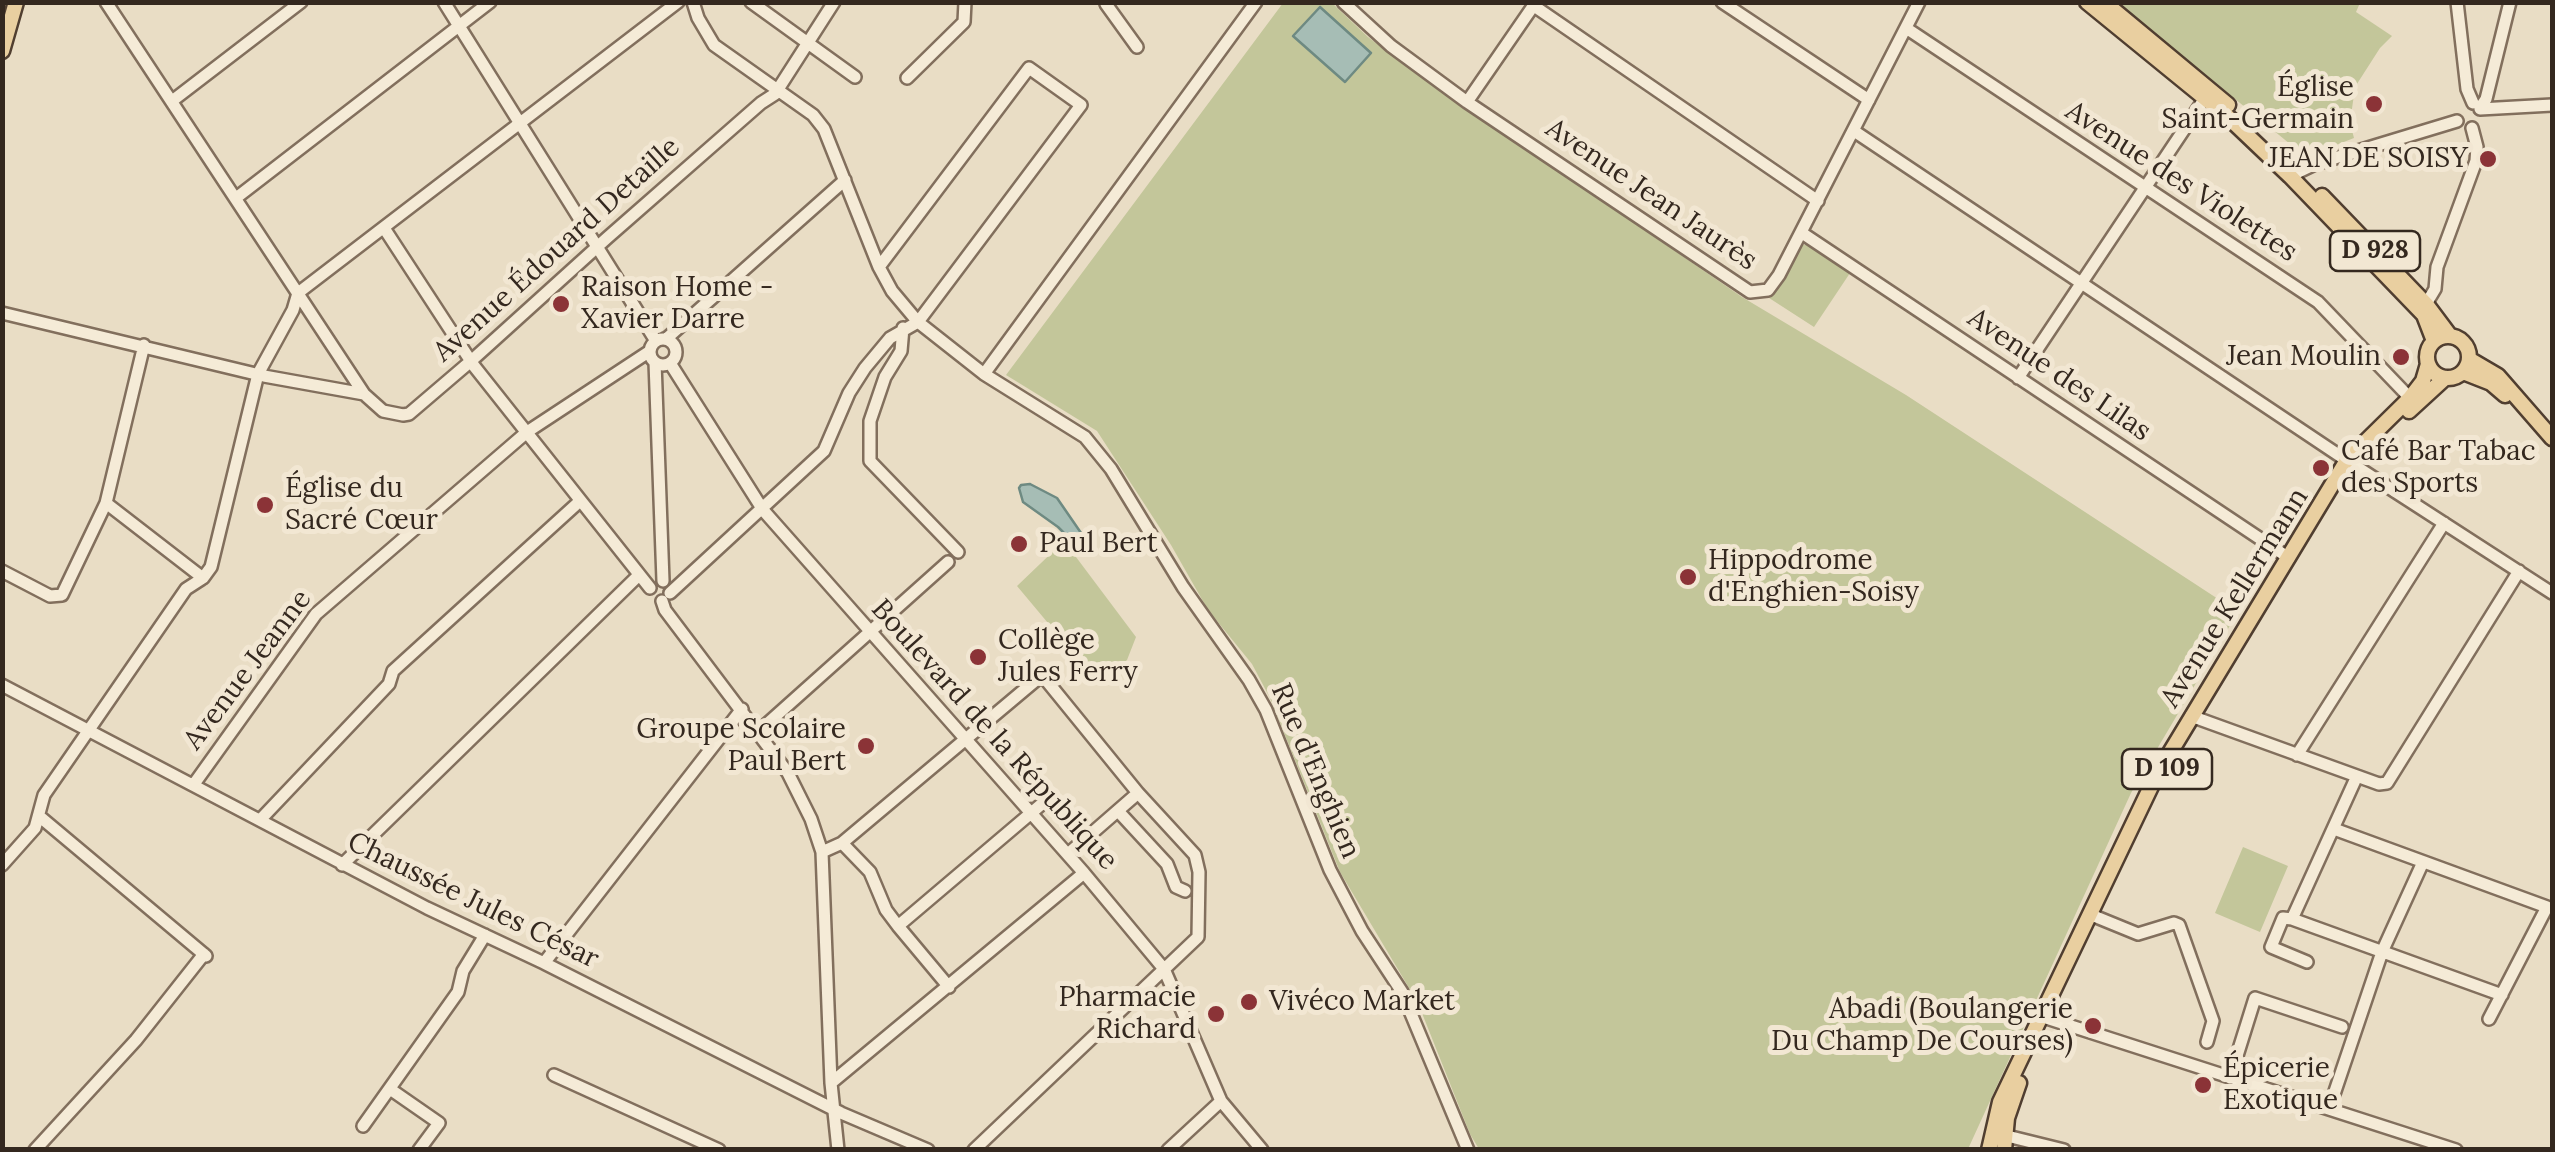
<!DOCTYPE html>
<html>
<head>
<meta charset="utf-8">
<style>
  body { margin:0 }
  #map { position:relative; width:2555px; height:1152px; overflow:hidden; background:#e9ddc5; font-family:Lora,serif }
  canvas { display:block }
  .frame { position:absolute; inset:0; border:5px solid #34281f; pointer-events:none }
</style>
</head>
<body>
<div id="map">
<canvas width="2555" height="1152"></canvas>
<div class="frame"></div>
</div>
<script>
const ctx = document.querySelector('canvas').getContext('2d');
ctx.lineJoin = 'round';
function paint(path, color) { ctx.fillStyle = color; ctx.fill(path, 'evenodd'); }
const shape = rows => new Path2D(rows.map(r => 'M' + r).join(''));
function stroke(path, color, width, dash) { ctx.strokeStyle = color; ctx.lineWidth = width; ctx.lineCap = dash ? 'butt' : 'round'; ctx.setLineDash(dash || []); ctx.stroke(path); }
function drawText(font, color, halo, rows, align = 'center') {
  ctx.font = font + ' Lora,serif'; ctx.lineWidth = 10; ctx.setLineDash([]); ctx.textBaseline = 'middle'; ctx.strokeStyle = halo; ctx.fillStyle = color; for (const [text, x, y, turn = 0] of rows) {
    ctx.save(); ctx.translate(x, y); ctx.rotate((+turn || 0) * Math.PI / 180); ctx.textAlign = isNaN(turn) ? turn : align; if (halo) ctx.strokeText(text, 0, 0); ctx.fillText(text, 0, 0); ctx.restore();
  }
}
paint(shape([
  [1283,3,1332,3,1368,37,1406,66,1742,297,1906,395,2238,612,2131,793,1968,1149,1479,1149,1470,1134,1418,1003,1340,872,1270,698,1252,664,1208,610,1171,545,1097,431,1006,375],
  [2118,3,2360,3,2356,12,2392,36,2380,48,2355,87,2350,123,2354,138,2313,154,2301,153],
  [1801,245,1808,245,1850,273,1814,327,1766,296,1779,287],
  [1064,541,1136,637,1127,660,1099,684,1017,586],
  [2243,847,2288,866,2260,932,2215,913]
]), '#c3c69a');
const water = shape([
  [1320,7,1371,53,1345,82,1293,36,1320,7],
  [1030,484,1057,498,1090,546,1089,549,1082,551,1058,527,1023,502,1019,488,1021,485,1030,484]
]);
paint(water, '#a6bdb5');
stroke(water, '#6e8a82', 2.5);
const minor = shape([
  [106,2,364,394,383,411,403,415,409,414,471,361,607,238,761,103,775,94,834,2],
  [444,2,656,341],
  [693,2,698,18,714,45,813,115,824,129,879,267,892,291,918,322,984,374,1085,437,1111,469,1183,587,1249,680,1266,710,1330,870,1362,931,1402,992,1468,1150],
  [751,2,855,77],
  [1343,2,1391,46,1467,102,1750,292,1768,290,1779,275,1919,2],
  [1722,2,1869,100],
  [2457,2,2467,89,2473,103],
  [1106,4,1137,47],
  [1534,6,1818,201],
  [1906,28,2318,302,2410,398],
  [907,78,964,22,965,2],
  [172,101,301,2],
  [1467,102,1536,2],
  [2480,108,2486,99,2510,2],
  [2480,109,2552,105],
  [1854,131,2340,456,2552,593],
  [2290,176,2315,164,2457,121],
  [236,198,490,2],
  [384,228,474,366,650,588],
  [1802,233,2289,558],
  [879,267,1029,68,1081,105,918,322],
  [298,293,678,2],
  [2426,304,2435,289,2437,267,2476,161,2477,147,2472,128],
  [2,313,264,376,364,394],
  [903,328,901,351,885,377,870,421,870,461,958,552],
  [666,339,845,180],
  '650 352a13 13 0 1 1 26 0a13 13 0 1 1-26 0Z',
  [655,362,663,581],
  [670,363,763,510,1084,873,1164,969,1221,1101,1262,1150],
  [984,374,1256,2],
  [2018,378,2205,98],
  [106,503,203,578],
  [2,571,50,596,62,595,106,503,144,345],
  [670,593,824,451,849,393,865,368,890,338,918,322],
  [662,601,665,610,788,773,811,819,822,852,831,1083,838,1150],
  [2,685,427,908,544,963,841,1113,928,1150],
  [2191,716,2379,784,2387,783,2519,571],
  [759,731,948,562],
  [2297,755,2444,523],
  [194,784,316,614,527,432,650,351],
  [1118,811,1167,864,1176,887,1185,891],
  [39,816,206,956],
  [260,820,389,684,393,671,580,501],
  [2334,829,2547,907,2489,1019],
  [842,843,870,872,886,910,898,926,949,987],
  [822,852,842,843,1042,675,1138,793,1195,855,1199,872,1198,937,974,1150],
  [1068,854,1138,793],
  [2,865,35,828,44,795,186,589,203,578,211,567,258,374,293,310,298,293],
  [342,865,638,576],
  [2089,914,2138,934,2174,923,2179,925,2213,1021,2207,1042],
  [2292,919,2502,995],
  [898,926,1050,797],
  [2307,962,2271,947,2283,918,2292,919,2357,776],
  [544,963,742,709],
  [2040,1016,2456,1150],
  [554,1075,719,1150],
  [2230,1078,2255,998,2342,1027],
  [831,1083,1084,873],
  [390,1089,439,1123,419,1150],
  [2329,1109,2382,952,2423,862],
  [363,1126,458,992,463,971,485,935],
  [1999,1134,2064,1150],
  [35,1150,136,1040,204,954],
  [1168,1150,1221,1101]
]);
const major = shape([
  [2087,2,2228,117,2290,176,2424,315,2434,341],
  [2104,2,2228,105],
  [2,51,16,2],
  [2322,196,2426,304,2450,336],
  '2427 357a21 21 0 1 1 42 0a21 21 0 1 1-42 0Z',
  [2469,359,2498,376,2552,438],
  [2463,372,2491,383,2505,395],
  [2409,411,2445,378],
  [1989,1150,2000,1102,2156,776,2347,460,2410,398,2423,381,2428,364],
  [2004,1150,2007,1118,2019,1083]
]);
stroke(minor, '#826f5d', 16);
stroke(major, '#503e30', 19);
stroke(minor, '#f5ebd7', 11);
stroke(major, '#e9cfa0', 14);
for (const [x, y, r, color] of [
  [2374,104,10,"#8b3337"],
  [2488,159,10,"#8b3337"],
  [561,304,10,"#8b3337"],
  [2401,357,10,"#8b3337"],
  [2321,468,10,"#8b3337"],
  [265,505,10,"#8b3337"],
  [1019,544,10,"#8b3337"],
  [1688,577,10,"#8b3337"],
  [978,657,10,"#8b3337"],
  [866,746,10,"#8b3337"],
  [1249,1002,10,"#8b3337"],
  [1216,1014,10,"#8b3337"],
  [2093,1026,10,"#8b3337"],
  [2203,1085,10,"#8b3337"]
]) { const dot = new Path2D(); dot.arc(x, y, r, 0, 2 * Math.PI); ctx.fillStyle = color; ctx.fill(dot); stroke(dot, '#f2e7d3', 4); }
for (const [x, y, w] of [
  [2375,251,90],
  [2167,769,90]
]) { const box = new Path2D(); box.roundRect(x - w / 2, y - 20, w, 40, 8); ctx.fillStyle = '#f2e7d3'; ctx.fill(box); stroke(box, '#34281f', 2.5); }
drawText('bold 25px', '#34281f', null, [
  ["D 928",2375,251],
  ["D 109",2167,769]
]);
drawText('28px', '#34281f', '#f2e7d3', [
  ["Église",2354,88,"right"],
  ["Saint-Germain",2354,120,"right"],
  ["JEAN DE SOISY",2468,159,"right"],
  ["Raison Home -",581,288],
  ["Xavier Darre",581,320],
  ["Jean Moulin",2381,357,"right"],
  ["Café Bar Tabac",2341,452],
  ["des Sports",2341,484],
  ["Église du",285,489],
  ["Sacré Cœur",285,521],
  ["Paul Bert",1039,544],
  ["Hippodrome",1708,561],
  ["d'Enghien-Soisy",1708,593],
  ["Collège",998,641],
  ["Jules Ferry",998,673],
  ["Groupe Scolaire",846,730,"right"],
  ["Paul Bert",846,762,"right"],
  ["Pharmacie",1196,998,"right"],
  ["Richard",1196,1030,"right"],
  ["Vivéco Market",1269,1002],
  ["Abadi (Boulangerie",2073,1010,"right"],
  ["Du Champ De Courses)",2073,1042,"right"],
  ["Épicerie",2223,1069],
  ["Exotique",2223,1101]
], 'left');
drawText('28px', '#34281f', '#f2e7d3', [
  ["Avenue des Violettes",2181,182,33],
  ["Avenue Jean Jaurès",1651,195,34],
  ["Avenue Édouard Detaille",557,250,-42],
  ["Avenue des Lilas",2059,375,34],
  ["Avenue Kellermann",2235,598,-58],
  ["Avenue Jeanne",248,670,-53],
  ["Boulevard de la République",994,735,48],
  ["Rue d'Enghien",1315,771,67],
  ["Chaussée Jules César",473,901,26]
]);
</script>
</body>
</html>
